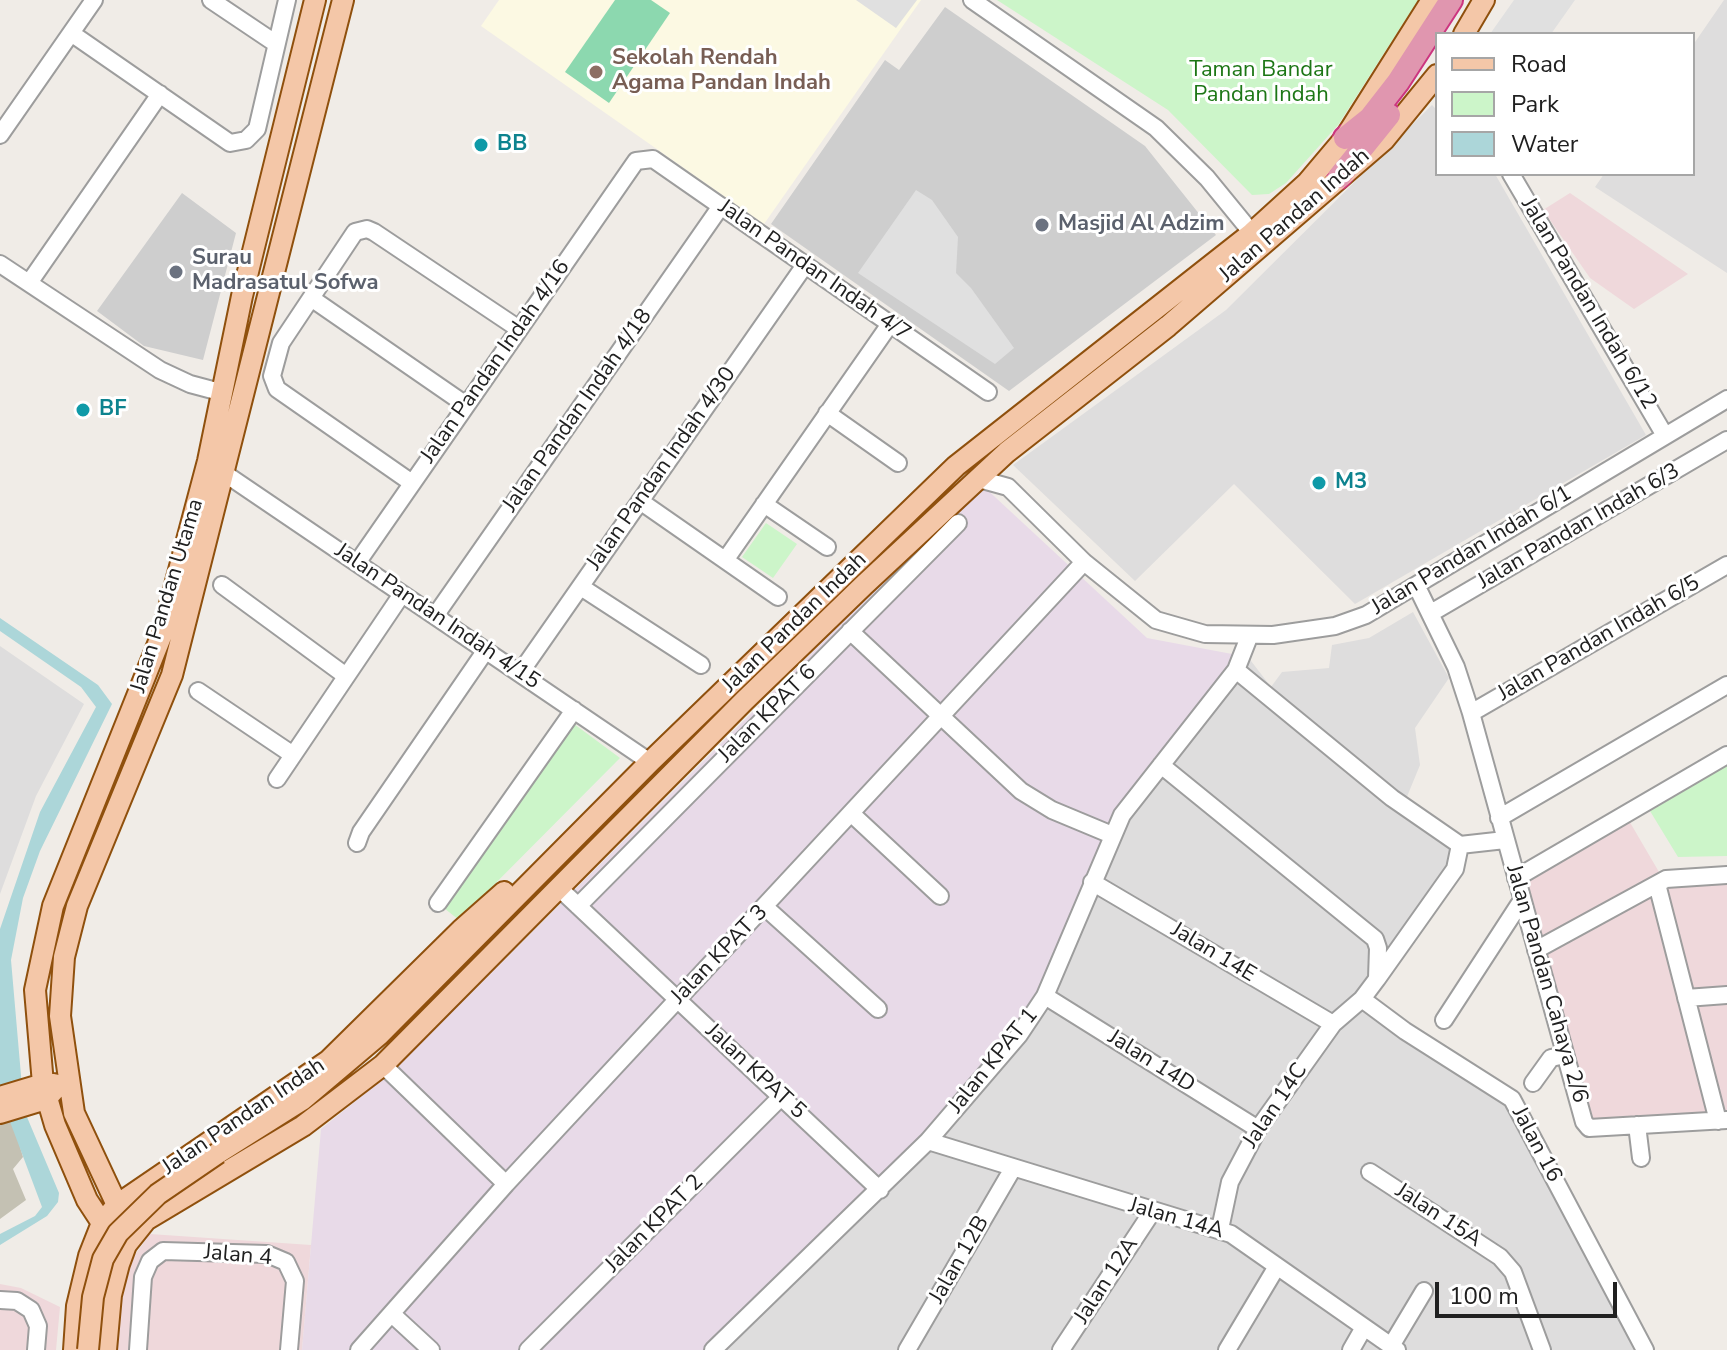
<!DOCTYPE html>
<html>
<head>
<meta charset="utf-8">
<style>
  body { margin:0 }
  #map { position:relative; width:1727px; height:1350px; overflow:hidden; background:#f0ece7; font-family:"Nunito Sans",sans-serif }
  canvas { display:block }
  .legend { position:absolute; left:1435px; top:32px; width:260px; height:144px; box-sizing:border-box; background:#fff; border:2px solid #a6a6a6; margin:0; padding:10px 14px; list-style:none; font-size:24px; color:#202020 }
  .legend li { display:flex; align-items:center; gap:16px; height:40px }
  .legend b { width:40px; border:2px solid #a6a6a6 }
  .scale { position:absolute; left:1435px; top:1282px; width:182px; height:36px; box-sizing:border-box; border:4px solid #202020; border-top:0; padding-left:10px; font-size:24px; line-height:28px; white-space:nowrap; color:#202020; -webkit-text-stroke:6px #fff; paint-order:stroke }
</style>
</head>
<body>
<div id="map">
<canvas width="1727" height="1350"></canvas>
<ul class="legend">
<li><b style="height:10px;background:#f4c7a8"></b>Road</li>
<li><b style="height:22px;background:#ccf5c9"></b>Park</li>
<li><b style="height:22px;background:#acd6d9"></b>Water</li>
</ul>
<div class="scale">100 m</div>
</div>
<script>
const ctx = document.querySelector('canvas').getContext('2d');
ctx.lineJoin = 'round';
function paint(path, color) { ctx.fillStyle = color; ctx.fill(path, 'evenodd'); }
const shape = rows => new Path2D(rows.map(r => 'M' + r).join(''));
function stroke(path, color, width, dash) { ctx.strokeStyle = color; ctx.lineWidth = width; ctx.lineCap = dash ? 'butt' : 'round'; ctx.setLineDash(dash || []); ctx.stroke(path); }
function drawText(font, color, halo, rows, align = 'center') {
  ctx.font = font + ' "Nunito Sans",sans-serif'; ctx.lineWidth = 6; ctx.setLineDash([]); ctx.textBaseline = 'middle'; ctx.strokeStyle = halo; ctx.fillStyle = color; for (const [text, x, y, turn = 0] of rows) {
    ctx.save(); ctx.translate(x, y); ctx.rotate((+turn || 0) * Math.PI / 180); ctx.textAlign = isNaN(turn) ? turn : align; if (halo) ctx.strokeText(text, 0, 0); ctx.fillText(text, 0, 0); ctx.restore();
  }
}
paint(shape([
  [1724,0,1727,0,1727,273,1595,187,1604,174,1693,174,1693,45],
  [1432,105,1437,110,1437,174,1495,174,1646,435,1355,604,1234,484,1135,581,1013,465,1226,310],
  [1413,612,1449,678,1415,728,1420,765,1406,799,1469,853,1364,1004,1508,1100,1634,1350,719,1350,1116,835,1248,657,1271,687,1282,672,1329,668,1332,645,1369,638],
  [0,646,84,704,36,796,0,894]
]), '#dedddd');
paint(shape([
  [1570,193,1688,274,1634,309,1590,278,1543,210],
  [1628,819,1666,884,1727,881,1727,1114,1594,1122,1525,878],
  [150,1234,311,1245,302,1350,117,1350,120,1299,132,1259],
  [0,1284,21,1288,60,1307,56,1350,0,1350]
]), '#efd8db');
paint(shape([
  [981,484,1147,638,1248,657,1116,835,1033,1026,719,1350,302,1350,321,1129,392,1072]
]), '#e8dae8');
paint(shape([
  [499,0,921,0,764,224,481,26]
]), '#fcf9e3');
paint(shape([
  [945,7,1145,146,1216,235,1009,391,771,224,885,60,899,70],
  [182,193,236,233,203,360,144,346,97,311]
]), '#cecece');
paint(shape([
  [12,1119,23,1157,13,1169,26,1200,0,1219,0,1122]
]), '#c4c1b3');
paint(shape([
  [997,0,1418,0,1338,125,1286,183,1269,194,1252,195,1168,110],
  [766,523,797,544,773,578,742,557],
  [570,721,620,758,459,920,444,908],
  [1727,765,1727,856,1678,857,1650,811]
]), '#ccf5c9');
paint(shape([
  [615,0,651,0,670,13,609,103,565,72]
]), '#8cd8af');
paint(shape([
  [856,0,917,0,896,28],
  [1514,0,1575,0,1551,34,1490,34],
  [916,190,932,200,958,237,956,273,971,288,1014,348,995,364,858,273]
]), '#e0e0e0');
paint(shape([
  [0,618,98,685,112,704,40,851,23,898,11,960,24,1110,59,1193,58,1202,47,1216,0,1245,0,1234,35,1216,42,1207,0,1095,0,929,40,812,96,707,81,687,0,631]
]), '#acd6d9');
const minor = shape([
  [211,0,275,43],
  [972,0,1156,128,1207,178,1252,233],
  [71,33,230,143,246,140,257,129,287,0],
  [0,135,94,0],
  [1511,174,1664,434],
  [0,264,160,370,190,384,220,392],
  [29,283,160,94],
  [311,298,466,405],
  [827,413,898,463],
  [224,473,650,762],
  [979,479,1008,487,1084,562,1156,620,1205,634,1273,635,1335,626,1366,615,1727,399],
  [412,483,277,389,272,376,281,343,355,232,367,229,374,232,519,329],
  [640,501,778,597],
  [764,504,827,547],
  [726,559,890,324],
  [357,563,636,161,653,159,988,392],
  [222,585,346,676],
  [581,587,701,665],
  [1417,587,1456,667,1471,713,1584,1122,1589,1128,1727,1120],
  [1431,613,1727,440],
  [435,616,721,206],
  [850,631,1021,791,1052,810,1112,835],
  [1236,670,1392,798,1460,845],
  [520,673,805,265],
  [198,691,293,755],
  [1471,713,1727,565],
  [1161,765,1375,939,1378,948,1377,978],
  [277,779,402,594],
  [853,815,940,896],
  [1499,818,1727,685],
  [357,843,361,832,486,650],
  [1516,878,1727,755],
  [1092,882,1333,1024],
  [1657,884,1718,1121],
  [560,889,880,1190],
  [438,903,574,710],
  [578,906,958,523],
  [766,908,878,1009],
  [1536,950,1666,879,1727,875],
  [1045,996,1258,1129],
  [1686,998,1727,995],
  [1362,999,1405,1031,1512,1099,1645,1350],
  [1444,1020,1522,900],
  [383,1065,506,1184],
  [1533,1083,1551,1058,1565,1055],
  [1637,1125,1641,1158],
  [928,1141,1231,1234,1397,1350],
  [1370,1172,1500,1257,1513,1272,1542,1350],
  [1220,1229,1230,1182,1258,1129,1333,1024,1362,999,1377,979,1455,869,1460,845,1505,840],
  [0,1300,17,1301,31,1310,38,1326,36,1350],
  [393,1315,431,1350],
  [1391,1346,1424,1291],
  [138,1350,143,1277,150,1261,163,1251,267,1254,286,1262,295,1281,289,1350],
  [359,1350,506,1184,1084,562],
  [528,1350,781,1097],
  [713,1350,928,1141,1019,1035,1045,996,1122,815,1236,670,1249,637],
  [907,1350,1012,1170],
  [1061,1350,1152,1212],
  [1227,1350,1276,1268],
  [1351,1350,1363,1329]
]);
const major = shape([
  [1464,34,1484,0],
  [0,1097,43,1084,54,1084],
  [0,1113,46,1099,54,1090],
  [218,1153,302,1100,380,1034,650,762,956,466,1252,233,1307,183,1345,138,1432,0],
  [137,1229,117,1205,74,1113,60,1016,64,957,77,906,172,675,343,0],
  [126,1245,102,1223,87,1200,55,1125,43,1084,35,990,53,906,162,634,208,461,242,296,315,0],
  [74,1350,77,1306,89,1256,102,1223,117,1205,328,1061,461,930,504,892],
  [106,1350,111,1295,119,1264,126,1245,146,1220,303,1126,383,1065,744,701,864,585,1007,452,1168,326,1384,140,1437,75]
]);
const highway = shape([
  [1345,138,1370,118,1398,82,1451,0],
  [1339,177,1389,115]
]);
stroke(minor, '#9d9d9d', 20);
stroke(major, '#8f500d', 24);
stroke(highway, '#cc3580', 26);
stroke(minor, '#fff', 16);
stroke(major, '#f4c7a8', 20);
stroke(highway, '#e096af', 22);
const majorBridge = shape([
  [88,1350,93,1297,103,1259,118,1233,158,1194,218,1153]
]);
stroke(majorBridge, '#8f500d', 24, []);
stroke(majorBridge, '#f4c7a8', 20);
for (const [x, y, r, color] of [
  [596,72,8,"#8d6e63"],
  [481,145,8,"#0f9aa8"],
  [1042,225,8,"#6b7280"],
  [176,272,8,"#6b7280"],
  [83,410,8,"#0f9aa8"],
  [1319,483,8,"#0f9aa8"]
]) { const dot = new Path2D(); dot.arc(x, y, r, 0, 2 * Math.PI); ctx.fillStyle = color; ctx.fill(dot); stroke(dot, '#fff', 3); }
drawText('bold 22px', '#785e54', '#fff', [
  ["Sekolah Rendah",612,59],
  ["Agama Pandan Indah",612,84]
], 'left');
drawText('22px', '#1c7615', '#fff', [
  ["Taman Bandar",1261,71],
  ["Pandan Indah",1261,96]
]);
drawText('bold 22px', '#0d838f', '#fff', [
  ["BB",497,145],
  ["BF",99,410],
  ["M3",1335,483]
], 'left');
drawText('22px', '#202020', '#fff', [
  ["Jalan Pandan Indah",1295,216,-41],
  ["Jalan Pandan Indah 4/7",814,271,35],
  ["Jalan Pandan Indah 6/12",1588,304,59],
  ["Jalan Pandan Indah 4/16",496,362,-55],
  ["Jalan Pandan Indah 4/18",578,411,-55],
  ["Jalan Pandan Indah 4/30",662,469,-55],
  ["Jalan Pandan Indah 6/3",1579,527,-30],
  ["Jalan Pandan Indah 6/1",1472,551,-31],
  ["Jalan Pandan Utama",168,596,-73],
  ["Jalan Pandan Indah 4/15",437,617,34],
  ["Jalan Pandan Indah",795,623,-44],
  ["Jalan Pandan Indah 6/5",1599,639,-30],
  ["Jalan KPAT 6",768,714,-45],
  ["Jalan 14E",1213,953,31],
  ["Jalan KPAT 3",720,955,-46],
  ["Jalan Pandan Cahaya 2/6",1546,984,74],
  ["Jalan KPAT 1",994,1061,-51],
  ["Jalan 14D",1151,1062,32],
  ["Jalan KPAT 5",755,1072,43],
  ["Jalan 14C",1276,1106,-56],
  ["Jalan Pandan Indah",244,1117,-34],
  ["Jalan 16",1536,1145,62],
  ["Jalan 15A",1438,1216,33],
  ["Jalan 14A",1176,1219,16],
  ["Jalan KPAT 2",655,1224,-45],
  ["Jalan 4",238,1256,5],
  ["Jalan 12B",960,1260,-60],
  ["Jalan 12A",1107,1281,-57]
]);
drawText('bold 22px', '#5b616d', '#fff', [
  ["Masjid Al Adzim",1058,225],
  ["Surau",192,259],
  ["Madrasatul Sofwa",192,284]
], 'left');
</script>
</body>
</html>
